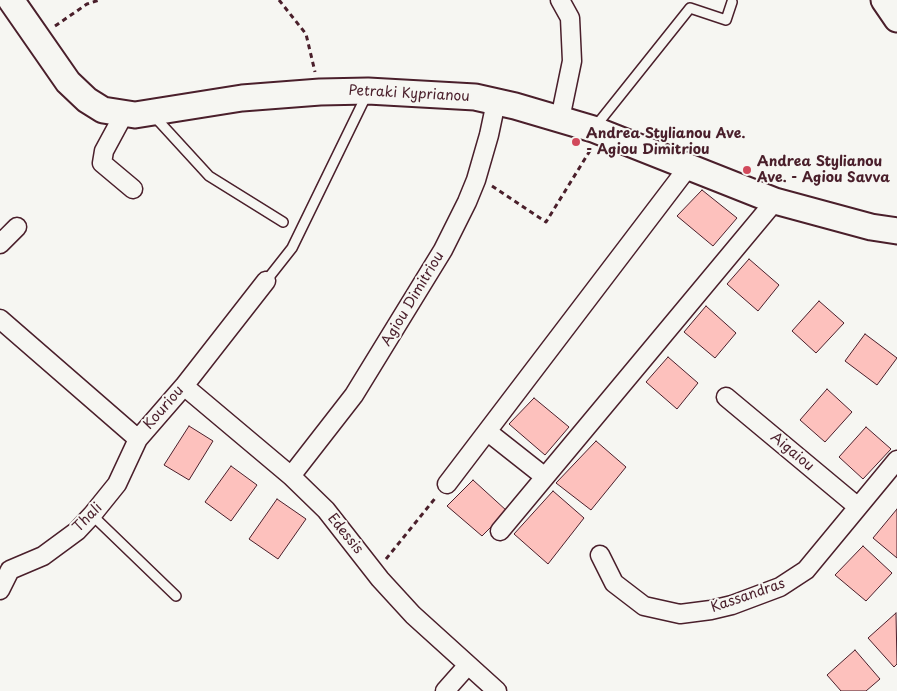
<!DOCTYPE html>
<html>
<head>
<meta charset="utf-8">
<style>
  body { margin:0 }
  canvas { display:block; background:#f6f6f2 }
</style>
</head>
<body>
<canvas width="897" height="691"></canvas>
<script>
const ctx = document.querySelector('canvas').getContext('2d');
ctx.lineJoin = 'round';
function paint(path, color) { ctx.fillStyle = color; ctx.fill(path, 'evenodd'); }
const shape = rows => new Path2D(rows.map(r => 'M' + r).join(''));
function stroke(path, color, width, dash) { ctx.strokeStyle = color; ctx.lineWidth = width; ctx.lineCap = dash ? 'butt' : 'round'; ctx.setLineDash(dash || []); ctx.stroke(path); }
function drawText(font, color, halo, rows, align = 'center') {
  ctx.font = font + ' "Playpen Sans",sans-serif'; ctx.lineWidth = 4; ctx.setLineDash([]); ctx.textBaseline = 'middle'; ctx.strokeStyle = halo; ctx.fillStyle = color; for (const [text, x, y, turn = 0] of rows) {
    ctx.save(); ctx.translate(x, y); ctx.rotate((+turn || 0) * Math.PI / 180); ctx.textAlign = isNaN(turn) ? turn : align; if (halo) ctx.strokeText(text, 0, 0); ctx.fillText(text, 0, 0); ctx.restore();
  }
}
const building = shape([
  [702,190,737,218,713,246,677,216,702,190],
  [749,259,779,285,758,311,727,284,749,259],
  [819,301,844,323,816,353,792,331,819,301],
  [706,306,736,333,715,358,684,332,706,306],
  [865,334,897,358,877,385,845,361,865,334],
  [668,357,698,383,677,409,646,382,668,357],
  [827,389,852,412,825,442,800,420,827,389],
  [534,398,569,427,545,455,509,424,534,398],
  [189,426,213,441,189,480,164,465,189,426],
  [866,427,891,449,863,479,839,457,866,427],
  [596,441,626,467,591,510,556,483,596,441],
  [231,466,257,485,231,521,205,502,231,466],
  [473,480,507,511,482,536,447,506,473,480],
  [553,491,584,518,548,564,514,534,553,491],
  [277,499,306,519,278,559,249,539,277,499],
  [897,509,897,558,873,538,897,509],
  [863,546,892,573,866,601,835,575,863,546],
  [896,613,897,664,894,667,868,638,896,613],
  [855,650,880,679,866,691,841,691,827,675,855,650]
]);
paint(building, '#fdc1bd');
stroke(building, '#4a1f2b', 1);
const service = shape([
  [154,116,209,176,283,222],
  [595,127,690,8,726,20,732,2],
  [266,281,292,248,367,94],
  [92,515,176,596]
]);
const minor = shape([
  [560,0,570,18,572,61,560,119],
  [124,114,104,151,102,163,133,189],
  [0,244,17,227],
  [0,319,138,439],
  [184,386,291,476,326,510,380,579,413,615,497,691],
  [726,397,858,507],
  [488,432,545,477],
  [291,476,354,395,443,250,467,202,476,180,489,135,496,102],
  [447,484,689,166],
  [500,531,775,201],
  [600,555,614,583,644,606,680,614,711,610,732,605,780,587,806,570,897,460],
  [10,570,43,556,77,531,92,515,117,484,138,439,184,386,266,281],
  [0,590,10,570],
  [445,691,468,665]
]);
const secondary = shape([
  [11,0,68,82,87,100,103,110,135,115,242,98,320,92,368,91,475,97,515,106,593,129,775,201,871,227,897,231],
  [884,0,897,19]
]);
stroke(service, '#4a1f2b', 12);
stroke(minor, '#4a1f2b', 21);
stroke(secondary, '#4a1f2b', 29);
stroke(shape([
  [279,0,306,34,315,72],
  [55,26,87,4,99,0],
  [492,186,546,222,591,149],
  [386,559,437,496]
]), '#4a1f2b', 3, [5, 4]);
stroke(service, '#f6f6f2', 9);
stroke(minor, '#f6f6f2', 18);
stroke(secondary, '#f6f6f2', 25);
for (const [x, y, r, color] of [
  [576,142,5,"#d1495b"],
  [747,170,5,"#d1495b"]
]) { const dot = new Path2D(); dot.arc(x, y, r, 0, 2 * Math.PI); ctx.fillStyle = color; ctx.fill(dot); stroke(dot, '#f6f6f2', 2); }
drawText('14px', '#4a1f2b', '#f6f6f2', [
  ["Petraki Kyprianou",409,94,3],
  ["Agiou Dimitriou",413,299,-59],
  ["Kouriou",164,408,-49],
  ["Aigaiou",792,452,40],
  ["Thali",88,518,-46],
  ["Edessis",345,534,51],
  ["Kassandras",748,596,-19]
]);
drawText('bold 14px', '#4a1f2b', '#f6f6f2', [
  ["Andrea Stylianou Ave.",586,134],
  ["- Agiou Dimitriou",586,150],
  ["Andrea Stylianou",757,162],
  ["Ave. - Agiou Savva",757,178]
], 'left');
</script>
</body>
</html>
